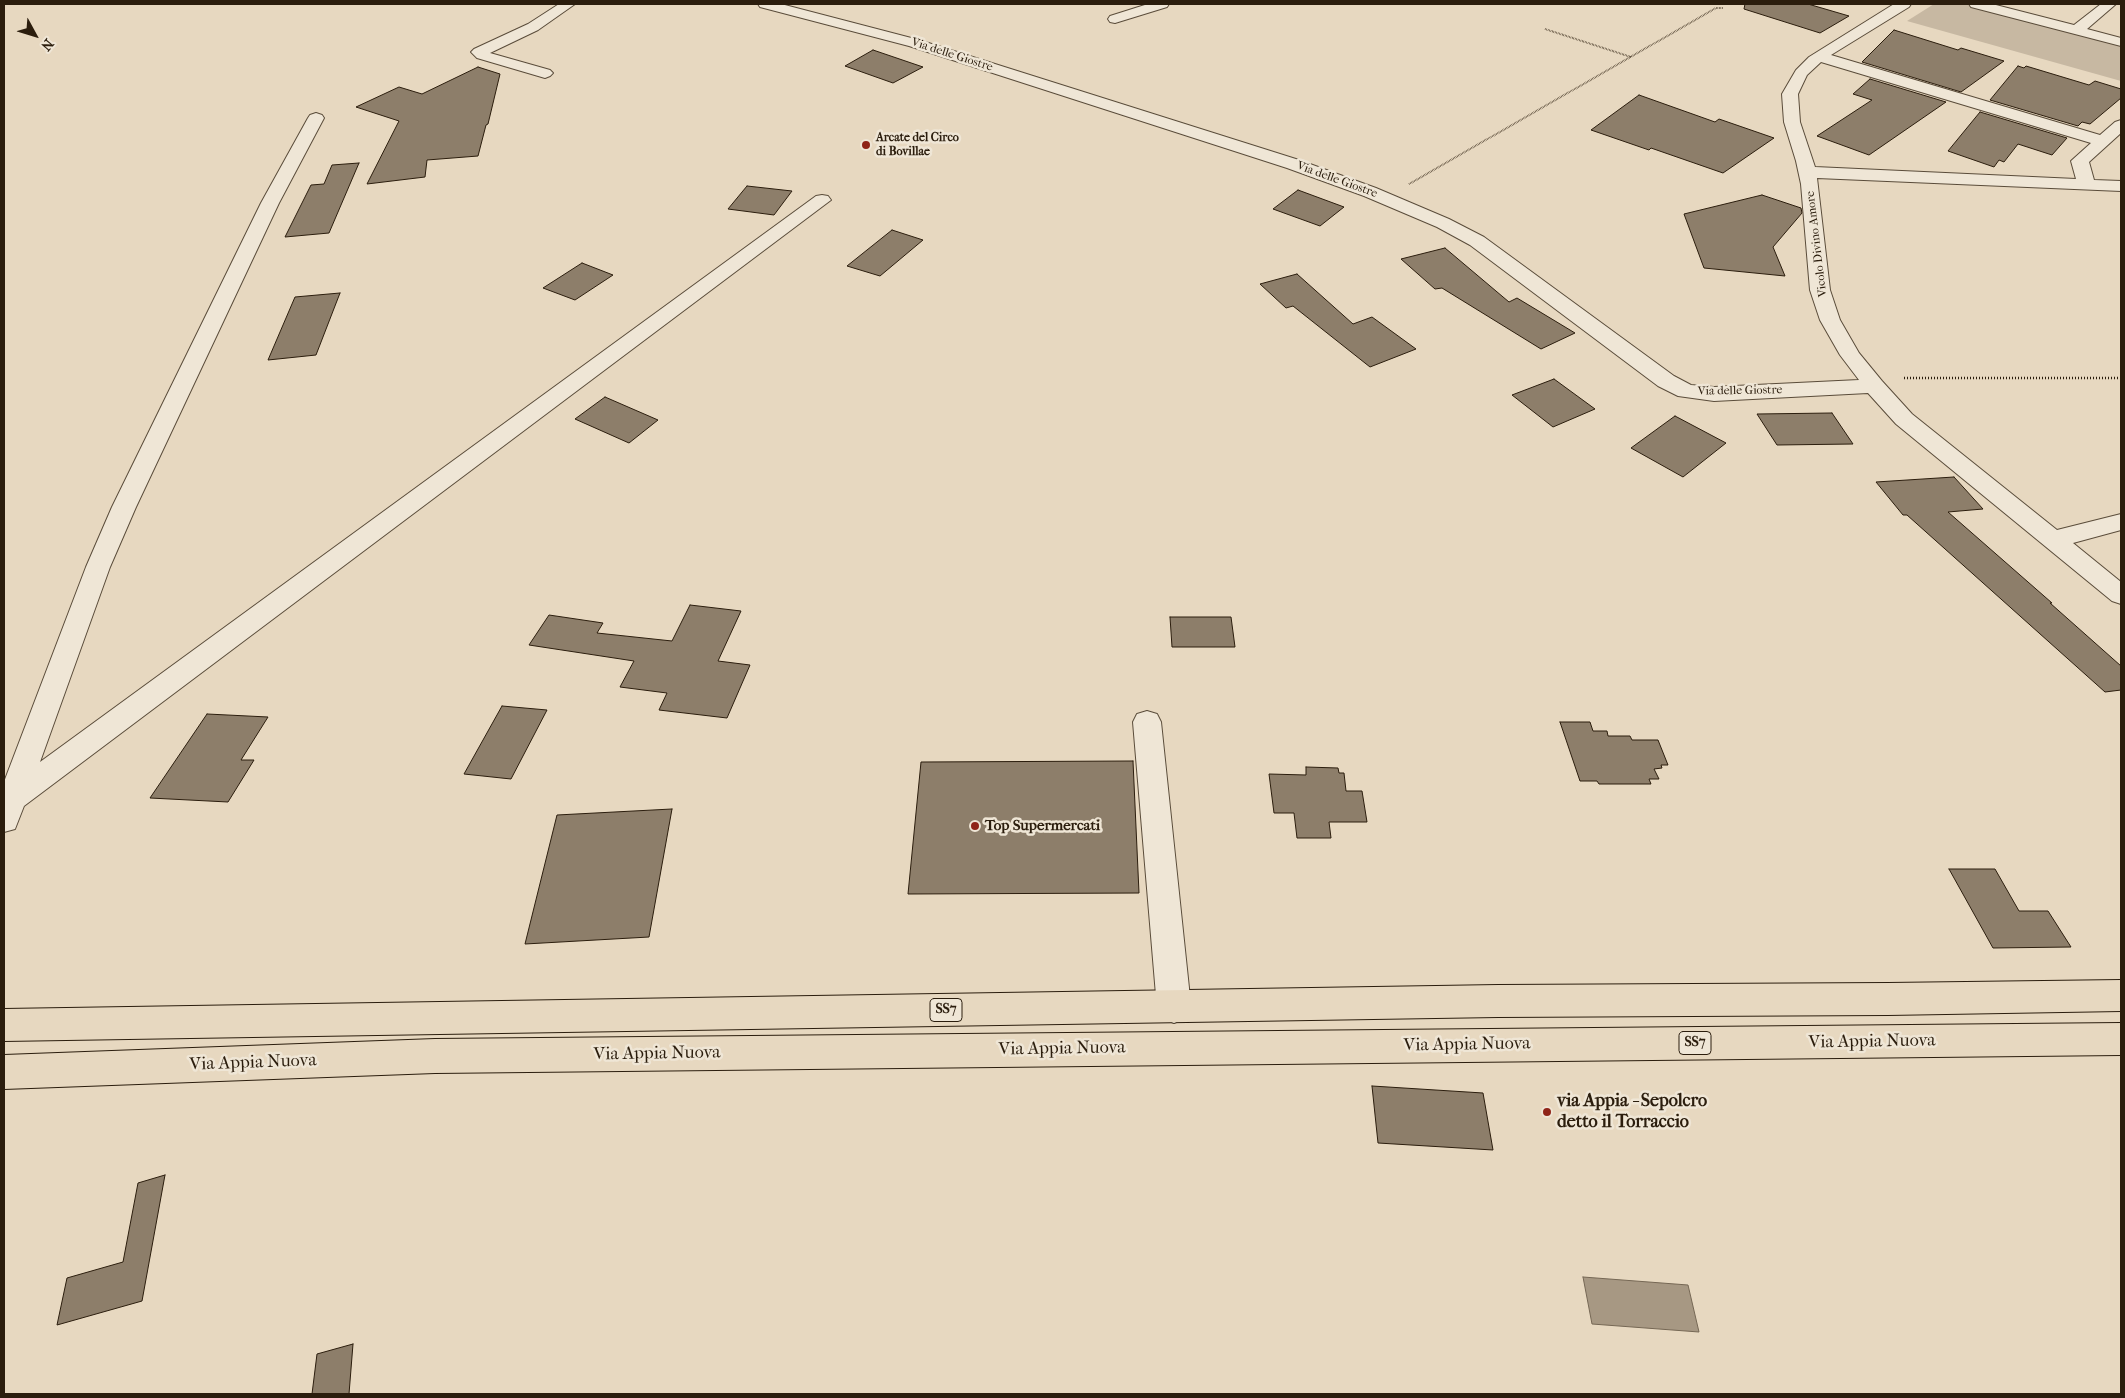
<!DOCTYPE html>
<html>
<head>
<meta charset="utf-8">
<style>
  body { margin:0 }
  #map { position:relative; width:2125px; height:1398px; overflow:hidden; background:#e7d8c0; font-family:"IM FELL French Canon",serif }
  canvas { display:block }
  .frame { position:absolute; inset:0; border:5px solid #2b1d0d; pointer-events:none }
  .north { position:absolute; left:10px; top:10px; width:50px; height:50px; -webkit-text-stroke:4px #efe6d6; paint-order:stroke; rotate:129deg; font-size:14px; font-weight:700; line-height:20px; text-align:center; color:#2b1d0d }
  .north::after { content:''; display:block; margin:auto; width:18px; height:22px; background:#2b1d0d; clip-path:polygon(50% 0,100% 100%,50% 72%,0 100%) }
</style>
</head>
<body>
<div id="map">
<canvas width="2125" height="1398"></canvas>
<div class="frame"></div>
<div class="north">N</div>
</div>
<script>
const ctx = document.querySelector('canvas').getContext('2d');
ctx.lineJoin = 'round';
function paint(path, color) { ctx.fillStyle = color; ctx.fill(path, 'evenodd'); }
const shape = rows => new Path2D(rows.map(r => 'M' + r).join(''));
function stroke(path, color, width, dash) { ctx.strokeStyle = color; ctx.lineWidth = width; ctx.lineCap = dash ? 'butt' : 'round'; ctx.setLineDash(dash || []); ctx.stroke(path); }
function drawText(font, color, halo, rows, align = 'center') {
  ctx.font = font + ' "IM FELL French Canon",serif'; ctx.lineWidth = 5; ctx.setLineDash([]); ctx.textBaseline = 'middle'; ctx.strokeStyle = halo; ctx.fillStyle = color; for (const [text, x, y, turn = 0] of rows) {
    ctx.save(); ctx.translate(x, y); ctx.rotate((+turn || 0) * Math.PI / 180); ctx.textAlign = isNaN(turn) ? turn : align; if (halo) ctx.strokeText(text, 0, 0); ctx.fillText(text, 0, 0); ctx.restore();
  }
}
paint(shape([
  [1934,4,1964,4,2121,46,2121,81,1907,21]
]), '#c7b8a2');
const water = shape([
  [1583,1277,1688,1285,1699,1332,1592,1324,1583,1277]
]);
paint(water, '#a79883');
stroke(water, '#756754', 1);
const building = shape([
  [1745,4,1808,4,1849,16,1820,33,1744,9,1745,4],
  [1894,30,1958,50,1961,48,2004,61,1961,92,1862,62,1894,30],
  [873,50,923,67,893,83,845,66,873,50],
  [2018,66,2024,68,2026,66,2089,85,2095,81,2121,89,2121,98,2090,124,2082,122,2078,126,1990,100,2018,66],
  [478,67,500,74,488,124,486,125,478,156,427,160,425,177,367,184,399,121,356,107,399,87,422,94,478,67],
  [1870,79,1946,102,1869,155,1817,136,1872,100,1853,94,1870,79],
  [1639,95,1715,122,1719,119,1774,138,1723,173,1651,148,1649,150,1591,130,1639,95],
  [1980,112,2067,138,2052,155,2018,144,2004,162,1999,160,1994,167,1948,151,1980,112],
  [359,163,329,233,285,237,311,185,324,184,332,165,359,163],
  [747,186,792,191,774,215,728,209,747,186],
  [1298,190,1344,207,1320,226,1273,209,1298,190],
  [1762,195,1801,208,1802,213,1773,247,1785,276,1704,268,1684,214,1762,195],
  [892,230,923,240,880,276,847,266,892,230],
  [1445,248,1509,302,1517,298,1575,333,1541,349,1442,288,1435,289,1401,259,1445,248],
  [582,263,613,275,575,300,543,288,582,263],
  [1297,274,1353,324,1372,317,1416,349,1370,367,1293,306,1286,308,1260,284,1297,274],
  [340,293,316,355,268,360,295,297,340,293],
  [1554,379,1595,409,1553,427,1512,395,1554,379],
  [605,397,658,420,629,443,575,419,605,397],
  [1832,413,1853,444,1777,445,1757,414,1832,413],
  [1675,416,1726,443,1683,477,1631,448,1675,416],
  [1954,477,1983,509,1948,512,2052,603,2050,603,2121,666,2121,690,2105,692,1907,515,1903,515,1876,482,1954,477],
  [690,605,741,611,718,661,750,665,727,718,659,710,667,693,620,687,634,661,529,645,549,615,603,623,597,633,672,641,690,605],
  [1170,617,1231,617,1235,647,1172,647,1170,617],
  [502,706,547,710,511,779,464,774,502,706],
  [207,714,268,717,241,760,254,760,228,802,150,798,207,714],
  [1560,722,1590,722,1593,731,1607,731,1608,736,1630,736,1632,740,1658,740,1668,765,1661,765,1662,768,1654,769,1659,779,1649,779,1651,784,1599,784,1597,781,1580,781,1560,722],
  [1133,761,1139,893,908,894,921,762,1133,761],
  [1306,767,1338,768,1339,773,1344,773,1346,791,1362,791,1367,822,1329,822,1331,838,1297,838,1294,813,1274,813,1269,774,1306,775,1306,767],
  [672,809,649,937,525,944,557,815,672,809],
  [1949,869,1995,869,2019,911,2048,911,2071,947,1993,948,1949,869],
  [1372,1086,1483,1093,1493,1150,1378,1143,1372,1086],
  [165,1175,142,1301,57,1325,67,1278,123,1262,138,1183,165,1175],
  [353,1344,349,1394,312,1394,317,1354,353,1344]
]);
paint(building, '#8d7e6a');
stroke(building, '#2b1d0d', 1);
const minor = shape([
  [559,4,575,4,538,30,490,53,550,70,553,73,550,76,545,78,477,58,471,52,474,49,528,24,559,4],
  [758,4,781,4,919,40,1299,160,1376,188,1449,219,1484,237,1674,376,1691,385,1714,387,1859,380,1840,355,1820,320,1810,290,1801,184,1796,161,1784,122,1782,94,1796,70,1809,57,1894,4,1911,4,1909,7,1831,55,2100,135,2115,122,2121,120,2121,133,2089,162,2094,180,2121,181,2121,191,1817,178,1830,290,1840,320,1859,353,1882,381,1912,414,2057,530,2121,514,2121,530,2073,543,2121,582,2121,604,2112,601,1896,424,1868,393,1714,401,1678,396,1658,386,1470,245,1437,227,1364,196,1287,168,909,46,760,7,758,4],
  [1821,62,2091,143,2071,161,2076,179,1815,167,1800,122,1798,94,1807,75,1821,62],
  [1148,4,1169,4,1167,7,1115,23,1110,22,1108,19,1110,16,1148,4],
  [1969,4,1992,4,2074,25,2101,4,2116,4,2087,29,2121,38,2121,46,1971,7,1969,4],
  [316,113,322,115,324,118,279,203,136,507,110,567,40,762,816,196,822,195,828,196,831,200,24,806,15,829,4,832,4,782,86,567,112,507,261,203,308,118,310,115,316,113],
  [1147,711,1157,714,1161,722,1191,1007,1186,1018,1174,1023,1162,1018,1157,1007,1133,722,1137,714,1147,711]
]);
const major = shape([
  [2121,980,2121,1011,1888,1015,1498,1017,4,1041,4,1009,1498,985,1888,983,2121,980],
  [2121,1023,2121,1055,435,1073,4,1089,4,1055,435,1039,2121,1023]
]);
stroke(minor, '#5a4c3a', 2);
stroke(major, '#2b1d0d', 2);
stroke(shape([
  [1545,29,1631,57],
  [1409,184,1716,8,1723,8]
]), '#2b1d0d', 2, [0.5, 1]);
stroke(shape([
  [1904,378,2121,378]
]), '#2b1d0d', 2.5, [1, 2]);
paint(minor, '#efe6d6');
paint(major, '#e7d8c0');
for (const [x, y, r, color] of [
  [866,145,5,"#8f2418"],
  [975,826,5,"#8f2418"],
  [1547,1112,5,"#8f2418"]
]) { const dot = new Path2D(); dot.arc(x, y, r, 0, 2 * Math.PI); ctx.fillStyle = color; ctx.fill(dot); stroke(dot, '#efe6d6', 2); }
drawText('12px', '#2b1d0d', '#efe6d6', [
  ["Via delle Giostre",952,55,18],
  ["Via delle Giostre",1337,180,20],
  ["Vicolo Divino Amore",1817,244,-97],
  ["Via delle Giostre",1740,391,-1]
]);
drawText('bold 12px', '#2b1d0d', '#efe6d6', [
  ["Arcate del Circo",876,138],
  ["di Bovillae",876,152]
], 'left');
for (const [x, y, w] of [
  [946,1010,32],
  [1695,1043,32]
]) { const box = new Path2D(); box.roundRect(x - w / 2, y - 11.5, w, 23, 4); ctx.fillStyle = '#efe6d6'; ctx.fill(box); stroke(box, '#2b1d0d', 1); }
drawText('bold 14px', '#2b1d0d', null, [
  ["SS7",946,1010],
  ["SS7",1695,1043]
]);
drawText('bold 15px', '#2b1d0d', '#efe6d6', [
  ["Top Supermercati",985,826]
], 'left');
drawText('18px', '#2b1d0d', '#efe6d6', [
  ["Via Appia Nuova",1872,1042,-1],
  ["Via Appia Nuova",1467,1045,-1],
  ["Via Appia Nuova",1062,1049,-1],
  ["Via Appia Nuova",657,1054,-1],
  ["Via Appia Nuova",253,1063,-2]
]);
drawText('bold 18px', '#2b1d0d', '#efe6d6', [
  ["via Appia - Sepolcro",1557,1102],
  ["detto il Torraccio",1557,1123]
], 'left');
</script>
</body>
</html>
